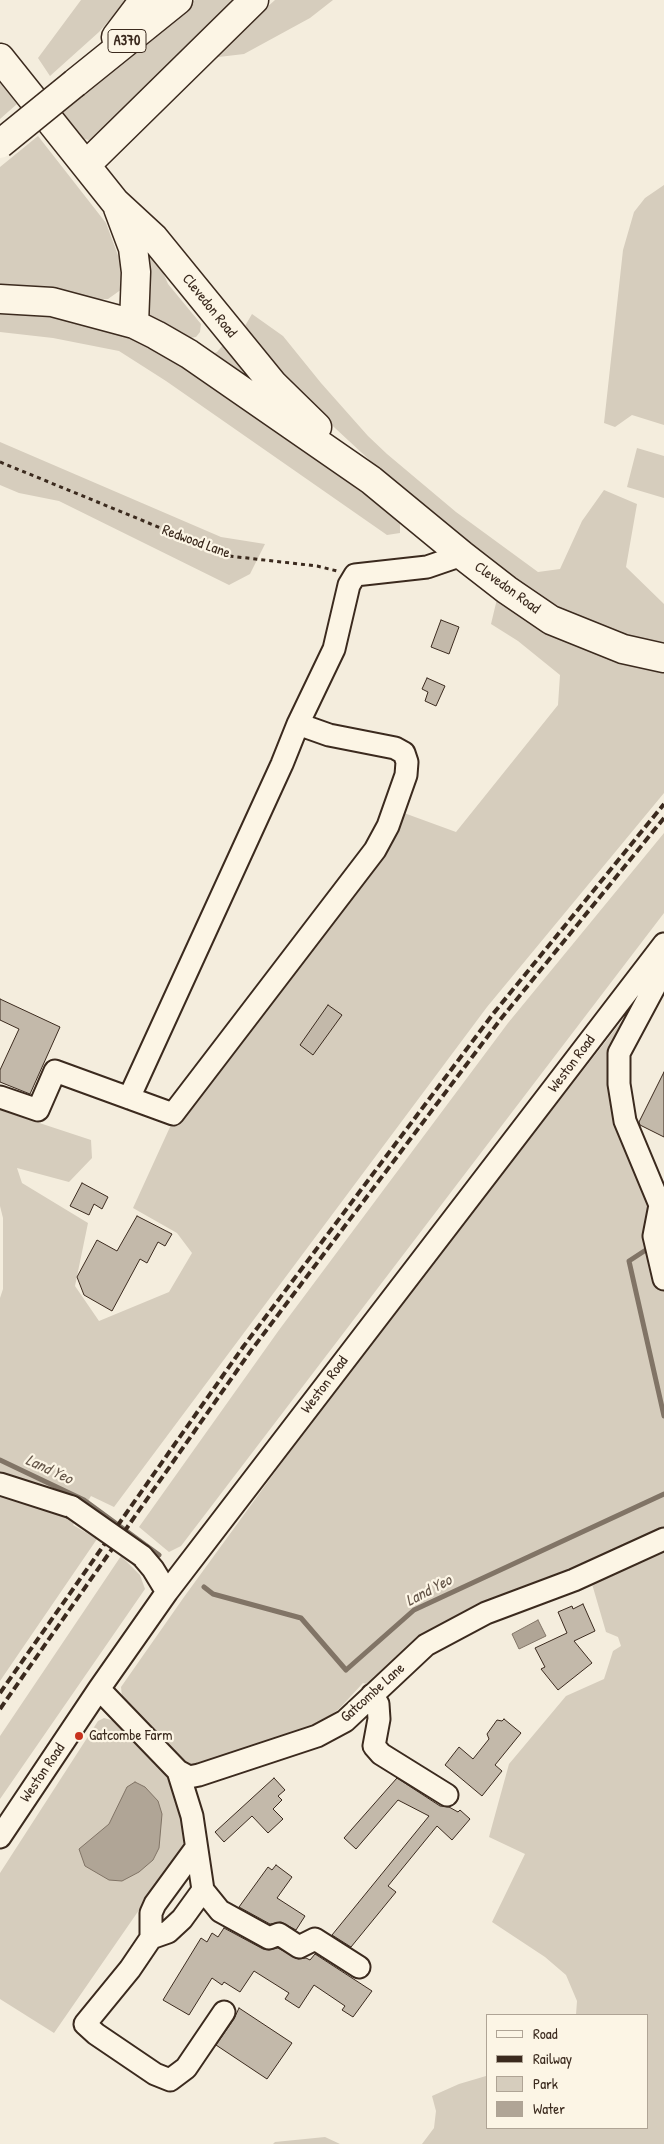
<!DOCTYPE html>
<html>
<head>
<meta charset="utf-8">
<style>
  body { margin:0 }
  #map { position:relative; width:664px; height:2144px; overflow:hidden; background:#f4eddd; font-family:"Patrick Hand",sans-serif }
  canvas { display:block }
  .legend { position:absolute; left:486px; top:2014px; width:162px; height:115px; box-sizing:border-box; background:#fcf5e5; border:1px solid #afa495; margin:0; padding:6px 9px; list-style:none; font-size:15px; color:#3b2a1e }
  .legend li { display:flex; align-items:center; gap:10px; height:25px }
  .legend b { width:25px; border:1px solid #afa495 }
</style>
</head>
<body>
<div id="map">
<canvas width="664" height="2144"></canvas>
<ul class="legend">
<li><b style="height:6px;background:#fcf5e5"></b>Road</li>
<li><b style="height:6px;background:#3b2a1e"></b>Railway</li>
<li><b style="height:14px;background:#d6cdbd"></b>Park</li>
<li><b style="height:14px;background:#b0a596"></b>Water</li>
</ul>
</div>
<script>
const ctx = document.querySelector('canvas').getContext('2d');
ctx.lineJoin = 'round';
function paint(path, color) { ctx.fillStyle = color; ctx.fill(path, 'evenodd'); }
const shape = rows => new Path2D(rows.map(r => 'M' + r).join(''));
function stroke(path, color, width, dash) { ctx.strokeStyle = color; ctx.lineWidth = width; ctx.lineCap = dash ? 'butt' : 'round'; ctx.setLineDash(dash || []); ctx.stroke(path); }
function drawText(font, color, halo, rows, align = 'center') {
  ctx.font = font + ' "Patrick Hand",sans-serif'; ctx.lineWidth = 4.5; ctx.setLineDash([]); ctx.textBaseline = 'middle'; ctx.strokeStyle = halo; ctx.fillStyle = color; for (const [text, x, y, turn = 0] of rows) {
    ctx.save(); ctx.translate(x, y); ctx.rotate((+turn || 0) * Math.PI / 180); ctx.textAlign = isNaN(turn) ? turn : align; if (halo) ctx.strokeText(text, 0, 0); ctx.fillText(text, 0, 0); ctx.restore();
  }
}
paint(shape([
  [81,0,127,0,99,32,50,76,38,58],
  [195,0,242,0,93,141,84,139,62,111,79,92],
  [275,0,333,0,310,18,244,54,210,58],
  [0,80,17,104,0,119],
  [38,136,106,223,123,269,122,289,108,299,76,300,0,289,0,167],
  [664,185,664,425,632,415,615,427,604,423,623,250,634,212,645,198],
  [143,236,153,249,168,284,201,324,200,332,196,337,189,338,155,323,145,312],
  [22,311,95,325,155,346,211,380,400,521,400,533,387,535,166,381,119,351,53,338,0,332,0,313],
  [252,314,283,336,321,383,368,436,387,454,456,512,538,572,560,569,582,521,604,490,637,504,626,567,664,604,664,643,641,640,586,622,526,588,470,544,376,466,322,416,242,331],
  [224,344,294,411,208,356,217,352],
  [0,442,221,537,265,544,250,574,229,585,59,501,19,493,0,485],
  [637,448,664,456,664,498,627,487],
  [497,599,664,667,664,793,487,1007,114,1507,91,1496,73,1525,97,1539,0,1681,0,1298,3,1289,3,1218,0,1206,0,1110,91,1140,92,1158,69,1182,17,1168,22,1183,88,1223,75,1286,99,1321,169,1292,192,1253,177,1233,133,1208,170,1127,404,813,456,832,558,705,560,675,518,641,491,624],
  [664,833,664,913,181,1546,169,1552,139,1527,279,1330,508,1023],
  [624,1018,614,1052,614,1093,664,1202,664,2144,422,2144,434,2128,436,2111,432,2096,459,2084,486,2076,488,2077,488,2128,648,2128,648,2015,576,2015,577,2001,566,1975,545,1957,492,1922,525,1854,489,1837,509,1764,566,1696,604,1679,613,1651,621,1646,618,1637,606,1632,590,1577,458,1633,373,1686,363,1683,339,1709,308,1731,201,1766,183,1765,122,1697,121,1687,184,1597,355,1362],
  [121,1556,140,1575,145,1589,0,1799,0,1736],
  [104,1718,118,1722,175,1782,184,1845,54,2033,0,1999,0,1873,98,1721],
  [325,2137,340,2144,273,2144,275,2142]
]), '#d6cdbd');
const water = shape([
  [538,1620,546,1636,519,1649,512,1634,538,1620],
  [135,1782,145,1787,158,1801,162,1814,159,1848,153,1860,139,1872,122,1881,109,1880,85,1866,79,1849,109,1824,127,1787,135,1782]
]);
paint(water, '#b0a596');
stroke(water, '#817466', 1);
stroke(shape([
  [652,1246,629,1261,664,1416],
  [0,1460,84,1500,159,1555],
  [204,1587,213,1594,301,1618,346,1670,414,1610,664,1494]
]), '#817466', 5);
const building = shape([
  [441,620,459,627,449,654,431,647,441,620],
  [427,678,445,686,436,706,425,701,428,692,422,689,427,678],
  [0,999,60,1027,30,1094,0,1082,0,1070,19,1029,0,1020,0,999],
  [328,1005,342,1015,313,1055,300,1045,328,1005],
  [664,1072,664,1137,640,1125,639,1122,664,1072],
  [82,1183,108,1197,102,1209,94,1204,89,1215,70,1206,82,1183],
  [137,1216,172,1234,165,1246,158,1242,147,1263,140,1259,112,1311,84,1295,77,1277,97,1240,117,1251,137,1216],
  [583,1604,595,1631,574,1641,592,1663,558,1690,541,1669,545,1667,535,1648,567,1633,558,1612,572,1606,573,1609,583,1604],
  [504,1719,521,1733,495,1765,502,1771,482,1796,445,1765,459,1747,473,1759,489,1739,487,1734,497,1720,502,1721,504,1719],
  [274,1778,285,1790,278,1796,282,1800,273,1809,283,1819,268,1833,252,1816,224,1842,215,1832,274,1778],
  [397,1778,440,1806,449,1807,458,1812,460,1810,470,1819,452,1840,437,1826,388,1886,396,1892,351,1947,332,1935,429,1816,398,1800,356,1849,344,1838,397,1778],
  [276,1865,292,1877,277,1898,305,1916,296,1930,281,1922,270,1924,239,1907,268,1867,272,1870,276,1865],
  [224,1928,263,1949,269,1950,278,1948,298,1959,306,1958,310,1960,315,1954,372,1991,353,2017,342,2010,345,2006,314,1985,299,2008,285,1999,289,1993,254,1971,240,1992,224,1982,222,1985,212,1978,189,2015,163,2000,201,1938,207,1942,212,1933,218,1937,224,1928],
  [239,2008,292,2043,267,2079,216,2045,234,2019,239,2008]
]);
paint(building, '#c3b9aa');
stroke(building, '#3b2a1e', 1);
const minor = shape([
  [664,969,619,1053,619,1084,625,1121,660,1205,654,1236,664,1279],
  [0,1097,38,1110,55,1071,173,1114,375,850,388,826,406,775,407,762,404,753,395,748,329,735,298,724,334,649,349,585,355,575,427,567,462,555],
  [129,1098,282,764,298,724],
  [0,1484,72,1507],
  [142,1556,153,1569,167,1592],
  [99,1689,178,1771,189,1777,199,1775,317,1736,345,1721,426,1645,486,1613,574,1580,664,1539],
  [372,1695,378,1704,379,1719,374,1746,381,1754,447,1795],
  [178,1771,192,1816,203,1890,220,1911,269,1938,279,1934,299,1947,315,1939,359,1967],
  [0,1837,99,1689,167,1592,664,944],
  [203,1890,182,1919,168,1932,151,1938,130,1969,85,2024,96,2034,155,2074,170,2080,186,2068,224,2012],
  [151,1938,151,1913,155,1904,196,1848]
]);
const major = shape([
  [116,37,144,0],
  [0,58,115,202,154,238,273,384,317,427],
  [75,83,178,0],
  [86,165,254,0],
  [118,208,133,248,136,272,134,324],
  [0,299,52,302,134,324,156,335,189,354,371,480,462,555,507,590,551,620,623,649,664,658]
]);
stroke(minor, '#3b2a1e', 25);
stroke(major, '#3b2a1e', 31);
stroke(shape([
  [0,462,229,556,317,566,337,571]
]), '#3b2a1e', 3, [4, 4]);
stroke(minor, '#fcf5e5', 21);
stroke(major, '#fcf5e5', 28);
stroke(shape([
  [0,1693,243,1347,493,1014,664,804],
  [0,1709,250,1352,500,1020,664,818]
]), '#3b2a1e', 4, [8, 4]);
const minorBridge = shape([
  [72,1507,142,1556]
]);
const majorBridge = shape([
  [0,144,75,83]
]);
stroke(minorBridge, '#3b2a1e', 25, []);
stroke(majorBridge, '#3b2a1e', 31, []);
stroke(minorBridge, '#fcf5e5', 21);
stroke(majorBridge, '#fcf5e5', 28);
for (const [x, y, r, color] of [
  [79,1736,5,"#c8321e"]
]) { const dot = new Path2D(); dot.arc(x, y, r, 0, 2 * Math.PI); ctx.fillStyle = color; ctx.fill(dot); stroke(dot, '#fcf5e5', 2); }
for (const [x, y, w] of [
  [127,41,38]
]) { const box = new Path2D(); box.roundRect(x - w / 2, y - 11.5, w, 23, 4); ctx.fillStyle = '#fcf5e5'; ctx.fill(box); stroke(box, '#3b2a1e', 1); }
drawText('bold 14px', '#3b2a1e', null, [
  ["A370",127,41]
]);
drawText('15px', '#3b2a1e', '#fcf5e5', [
  ["Clevedon Road",209,306,51],
  ["Redwood Lane",196,542,20],
  ["Clevedon Road",507,588,36],
  ["Weston Road",572,1064,-53],
  ["Weston Road",325,1385,-53],
  ["Gatcombe Lane",373,1693,-42],
  ["Weston Road",43,1773,-56]
]);
drawText('15px', '#3b2a1e', '#fcf5e5', [
  ["Gatcombe Farm",89,1736]
], 'left');
drawText('italic 16px', '#645548', '#fcf5e5', [
  ["Land Yeo",49,1470,25],
  ["Land Yeo",429,1591,-28]
]);
</script>
</body>
</html>
